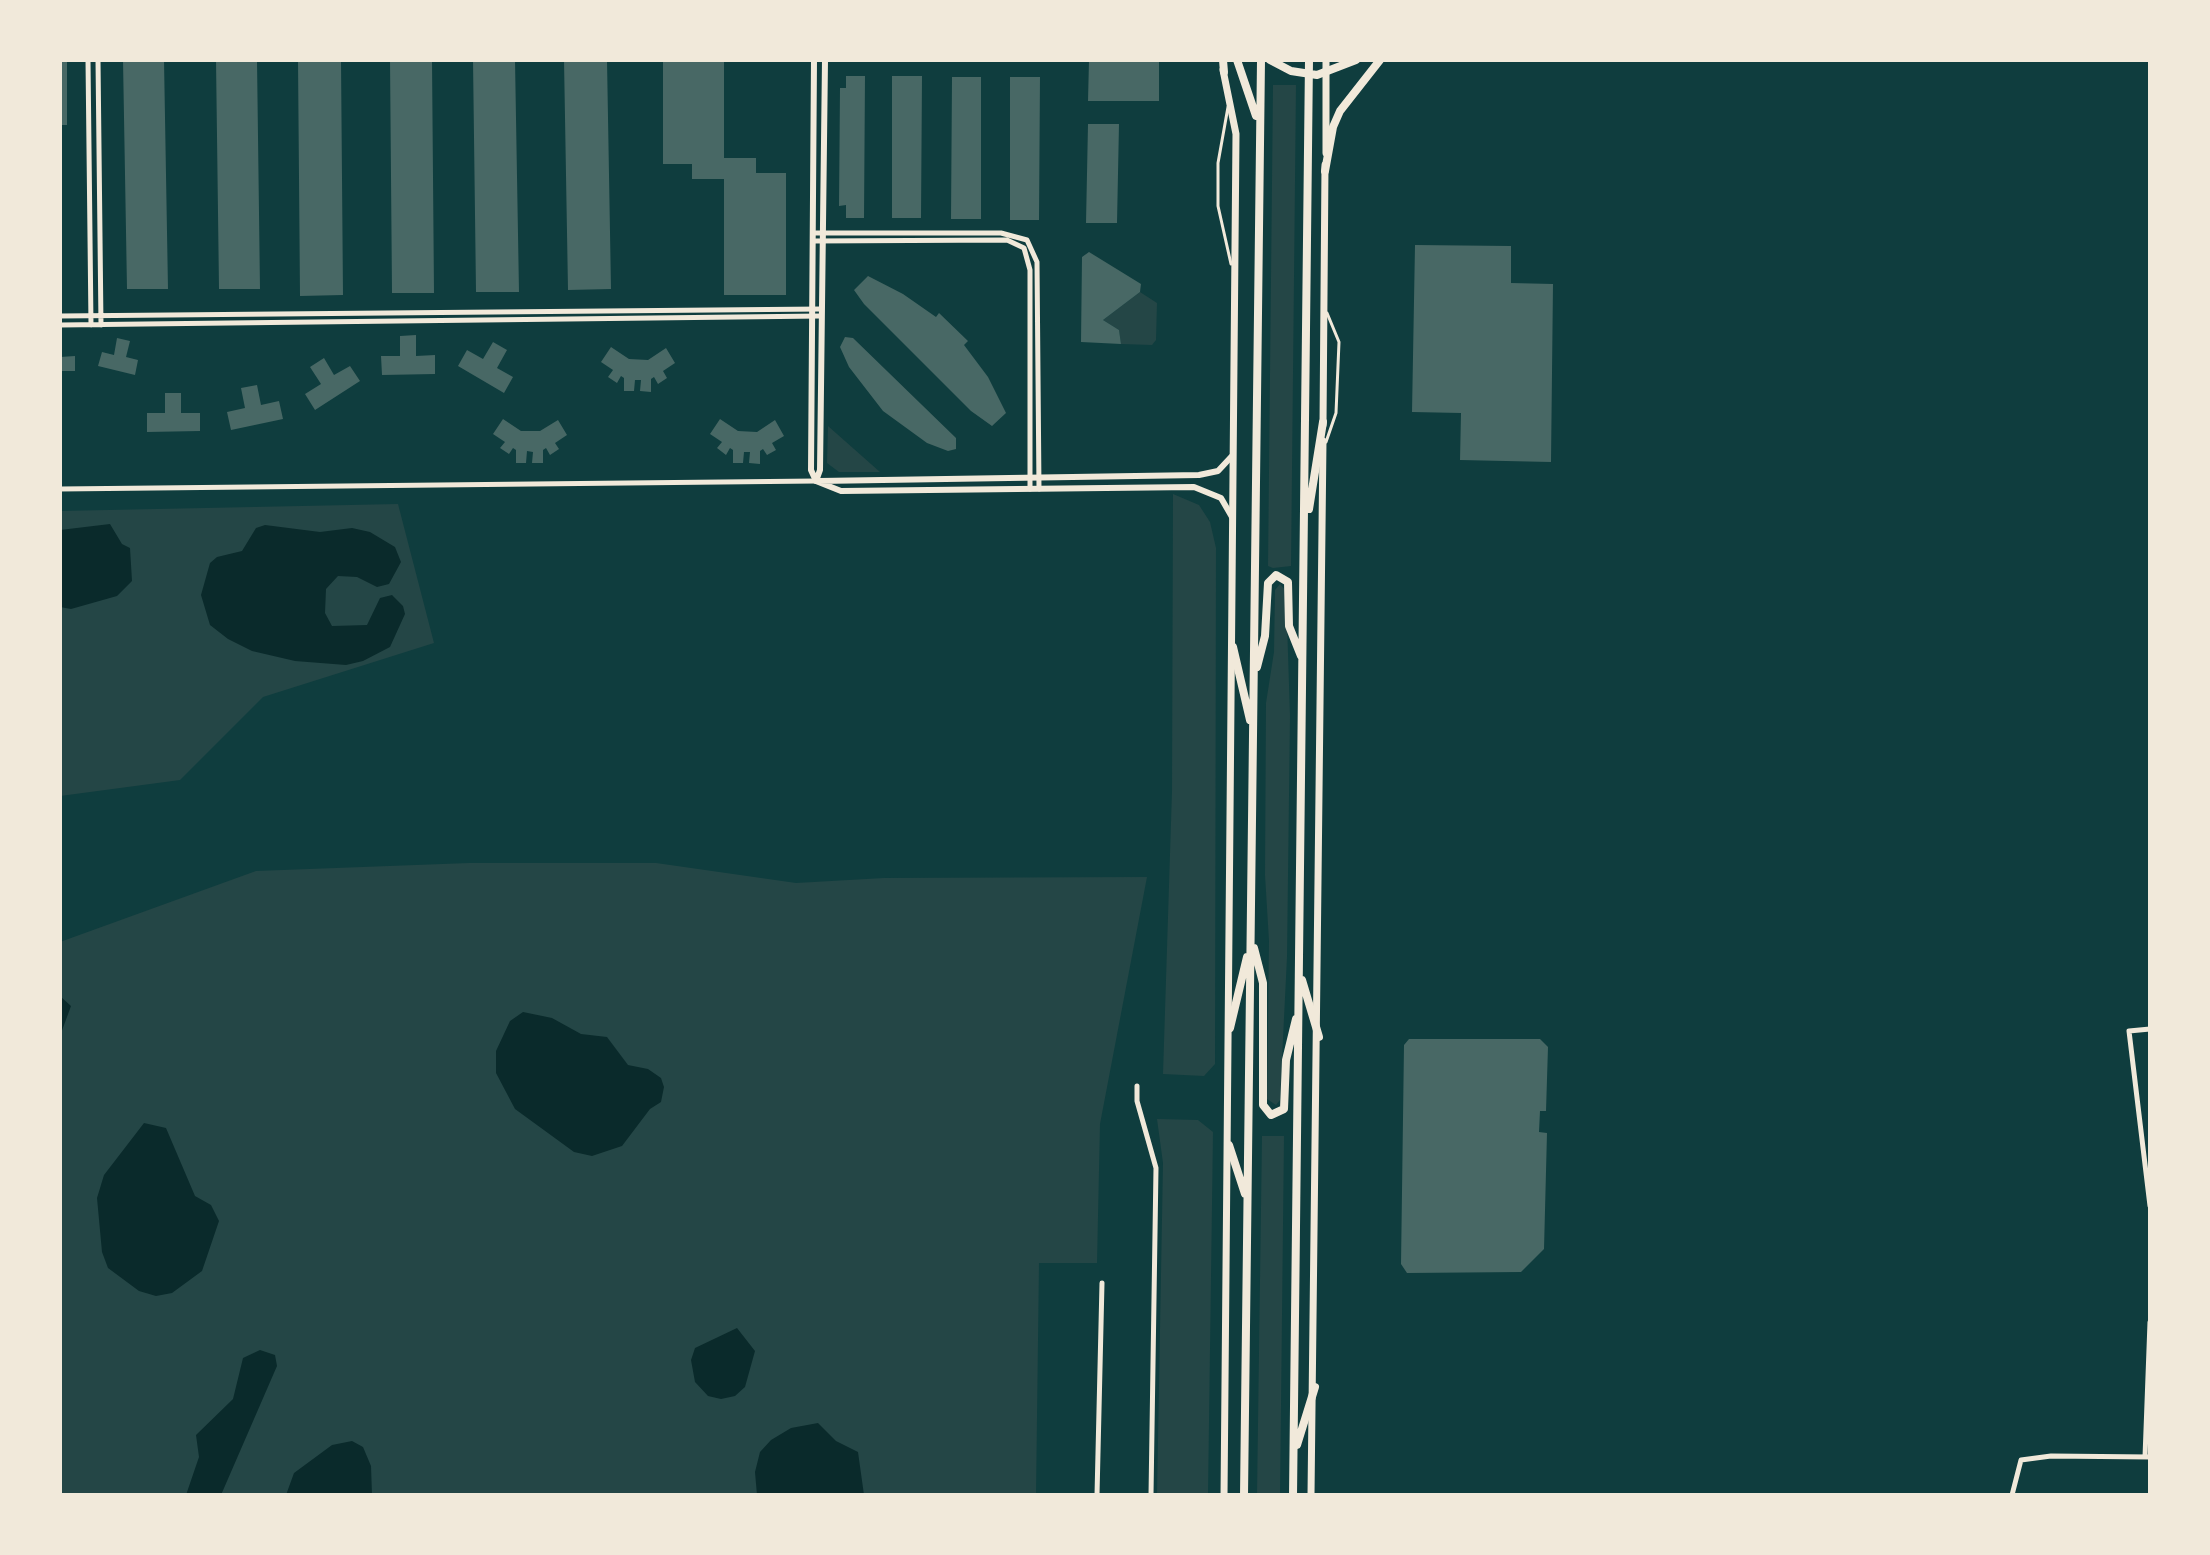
<!DOCTYPE html>
<html>
<head>
<meta charset="utf-8">
<style>
  body { margin:0 }
  #map { position:relative; width:2210px; height:1555px; overflow:hidden; background:#0f3d3e; font-family:Bitter,serif }
  canvas { display:block }
  .frame { position:absolute; inset:0; border:62px solid #f1e9da; pointer-events:none }
</style>
</head>
<body>
<div id="map">
<canvas width="2210" height="1555"></canvas>
<div class="frame"></div>
</div>
<script>
const ctx = document.querySelector('canvas').getContext('2d');
ctx.lineJoin = 'round';
function paint(path, color) { ctx.fillStyle = color; ctx.fill(path, 'evenodd'); }
const shape = rows => new Path2D(rows.map(r => 'M' + r).join(''));
function stroke(path, color, width, dash) { ctx.strokeStyle = color; ctx.lineWidth = width; ctx.lineCap = dash ? 'butt' : 'round'; ctx.setLineDash(dash || []); ctx.stroke(path); }
paint(shape([
  [1273,85,1296,85,1291,566,1273,568,1268,566],
  [1140,292,1157,303,1156,340,1152,345,1121,344,1119,330,1103,320],
  [828,426,880,472,839,472,827,463],
  [1173,494,1199,505,1210,522,1216,548,1215,1064,1204,1076,1163,1074,1172,791],
  [398,504,434,643,263,697,180,780,60,796,60,511],
  [1280,584,1286,591,1290,716,1287,957,1280,1100,1276,1105,1267,1099,1269,941,1265,875,1266,703,1274,652,1275,590],
  [469,863,656,863,796,883,884,878,1147,877,1100,1124,1097,1263,1039,1263,1036,1495,60,1495,60,942,256,871],
  [1157,1119,1198,1120,1213,1132,1208,1495,1157,1495,1163,1163],
  [1262,1136,1284,1136,1280,1495,1257,1495]
]), '#244646');
paint(shape([
  [110,524,122,544,130,548,132,581,117,596,71,609,60,607,60,530],
  [265,525,320,532,352,528,370,532,395,547,401,562,389,584,377,587,357,577,338,576,326,589,325,613,332,626,367,625,380,598,392,595,403,606,405,614,390,647,363,661,346,665,295,661,252,651,228,639,210,625,201,595,210,563,217,557,242,551,256,528],
  [60,996,71,1006,60,1036],
  [523,1012,552,1018,581,1034,607,1037,628,1065,648,1069,661,1078,664,1087,661,1102,650,1109,622,1146,592,1156,574,1152,515,1109,496,1073,496,1051,510,1021],
  [144,1123,166,1128,195,1196,211,1205,219,1221,202,1271,172,1293,156,1296,139,1291,108,1268,102,1252,97,1198,104,1175],
  [737,1328,755,1351,745,1387,735,1396,721,1399,708,1396,695,1382,691,1360,695,1348],
  [260,1350,275,1355,277,1366,221,1495,186,1495,199,1457,196,1435,233,1399,243,1358],
  [818,1423,836,1441,858,1452,864,1495,757,1495,755,1472,760,1452,771,1440,791,1428],
  [352,1441,363,1447,371,1466,372,1495,286,1495,294,1473,332,1445]
]), '#0a2a2b');
paint(shape([
  [60,60,67,60,67,125,60,125],
  [123,60,164,60,168,289,127,289],
  [216,60,257,60,260,289,219,289],
  [298,60,341,60,343,295,300,296],
  [390,60,432,60,434,293,392,293],
  [473,60,515,60,519,292,476,292],
  [564,60,607,60,611,289,568,290],
  [663,60,724,60,724,158,756,158,756,173,786,173,786,295,724,295,724,179,692,179,692,164,663,164],
  [1089,60,1159,60,1159,101,1088,101],
  [846,76,865,76,864,218,846,218,846,205,839,206,840,88,846,88],
  [892,76,922,76,921,218,892,218],
  [952,77,981,77,981,219,951,219],
  [1010,77,1040,77,1039,220,1010,220],
  [1088,124,1119,124,1117,223,1086,223],
  [1415,245,1511,246,1511,283,1553,284,1551,462,1460,460,1461,413,1412,412],
  [1089,252,1141,284,1140,292,1103,320,1119,330,1121,344,1081,342,1082,257],
  [868,276,903,294,936,317,939,313,968,341,964,345,988,377,1006,413,992,426,971,411,864,304,854,290],
  [416,335,416,356,435,355,435,374,382,375,381,356,400,356,400,336],
  [845,337,853,338,956,438,956,449,948,451,927,443,883,411,849,367,840,347],
  [117,338,130,341,126,357,138,360,135,375,98,366,102,352,114,355],
  [493,342,507,350,497,368,513,377,504,393,458,366,467,350,483,359],
  [611,347,629,359,648,360,666,348,675,363,663,371,667,378,658,384,654,377,651,379,651,392,640,391,641,380,635,380,634,391,624,391,624,378,621,376,617,383,608,377,613,370,601,362],
  [75,356,75,371,60,371,60,357],
  [324,358,334,375,350,366,360,381,315,410,305,394,321,384,310,367],
  [257,385,261,405,279,401,283,419,231,430,227,412,245,408,241,388],
  [165,393,181,393,181,413,200,413,200,431,147,432,147,413,165,413],
  [503,419,521,431,540,431,558,420,567,435,555,443,559,449,550,455,546,448,543,450,543,463,532,463,533,452,527,451,526,463,516,463,516,450,513,448,509,454,500,448,505,442,493,434],
  [720,419,738,431,757,432,775,420,784,436,772,443,776,450,767,455,763,449,760,451,760,464,749,463,750,452,744,452,743,463,733,463,733,450,730,448,726,455,717,448,722,442,710,434],
  [1409,1039,1540,1039,1548,1047,1546,1111,1540,1111,1539,1132,1547,1133,1544,1249,1521,1272,1407,1273,1401,1264,1404,1045]
]), '#486865');
stroke(shape([
  [1228,107,1218,163,1218,206,1231,264],
  [1326,442,1336,413,1339,342,1327,313]
]), '#f1e9da', 3);
stroke(shape([
  [88,60,91,325],
  [98,60,101,325],
  [813,233,1001,233,1027,240,1037,262,1039,489],
  [813,241,1007,240,1024,248,1030,270,1030,489],
  [60,316,821,309],
  [60,325,821,316],
  [60,489,816,481],
  [2150,1029,2129,1031,2150,1206],
  [1137,1086,1137,1101,1156,1168,1151,1495],
  [2145,1457,2150,1322],
  [1097,1495,1102,1283],
  [2012,1495,2021,1460,2051,1456,2150,1457]
]), '#f1e9da', 5);
stroke(shape([
  [814,60,811,470,816,481],
  [816,481,841,491,1194,487,1221,498,1232,517],
  [816,481,820,470,825,60],
  [819,481,1199,475,1218,471,1232,456]
]), '#f1e9da', 6);
stroke(shape([
  [1223,70,1236,134,1224,1495],
  [1326,153,1326,60],
  [1323,425,1325,165],
  [1311,1495,1323,441]
]), '#f1e9da', 7);
stroke(shape([
  [1223,60,1224,72],
  [1237,60,1256,116],
  [1270,60,1291,71,1317,75,1356,60],
  [1325,171,1333,127,1340,111,1380,60],
  [1309,509,1323,422],
  [1233,647,1250,720],
  [1257,667,1265,636,1268,583,1276,575,1288,582,1289,626,1301,656],
  [1254,948,1263,983,1263,1105,1271,1115,1284,1109,1286,1060,1296,1019],
  [1302,980,1319,1037],
  [1230,1028,1247,957],
  [1229,1145,1245,1194],
  [1297,1445,1315,1387],
  [1244,1495,1261,60],
  [1293,1495,1309,60]
]), '#f1e9da', 8);
</script>
</body>
</html>
